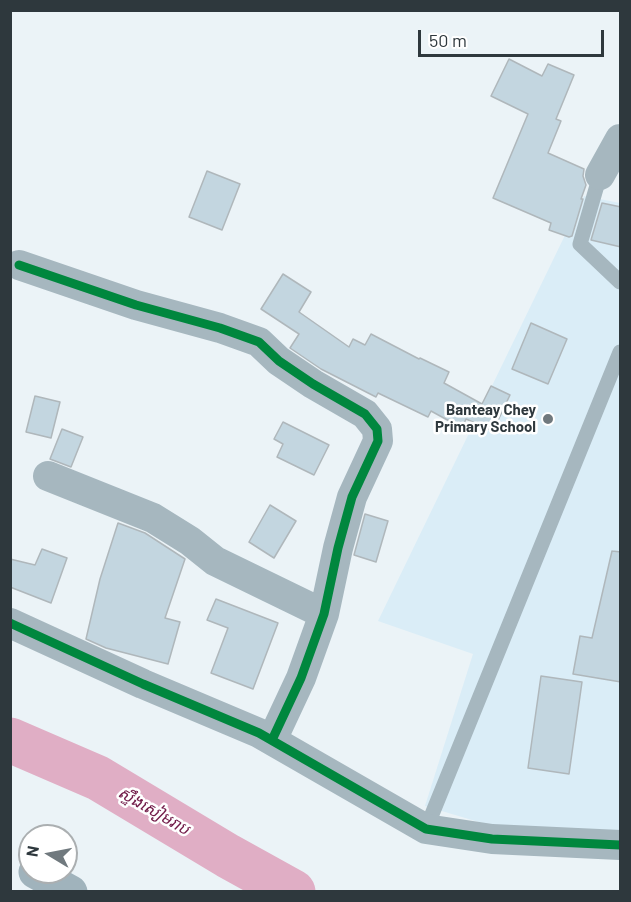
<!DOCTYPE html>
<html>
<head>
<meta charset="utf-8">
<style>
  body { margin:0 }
  #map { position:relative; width:631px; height:902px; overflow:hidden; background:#ebf3f7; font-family:Barlow,sans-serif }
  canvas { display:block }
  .frame { position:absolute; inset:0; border:12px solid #2e383d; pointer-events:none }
  .north { position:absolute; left:18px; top:824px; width:60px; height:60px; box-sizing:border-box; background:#fff; border:2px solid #abafb1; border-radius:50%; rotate:280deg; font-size:16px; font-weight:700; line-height:24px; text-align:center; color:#2e383d }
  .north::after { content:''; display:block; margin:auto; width:21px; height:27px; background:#70797e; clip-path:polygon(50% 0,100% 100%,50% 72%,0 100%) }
  .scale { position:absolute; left:418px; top:30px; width:186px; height:27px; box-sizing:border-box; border:3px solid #2e383d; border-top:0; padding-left:8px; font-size:18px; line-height:21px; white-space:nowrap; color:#2e383d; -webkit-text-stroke:4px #fff; paint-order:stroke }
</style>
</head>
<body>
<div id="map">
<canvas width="631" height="902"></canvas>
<div class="frame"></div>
<div class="north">N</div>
<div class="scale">50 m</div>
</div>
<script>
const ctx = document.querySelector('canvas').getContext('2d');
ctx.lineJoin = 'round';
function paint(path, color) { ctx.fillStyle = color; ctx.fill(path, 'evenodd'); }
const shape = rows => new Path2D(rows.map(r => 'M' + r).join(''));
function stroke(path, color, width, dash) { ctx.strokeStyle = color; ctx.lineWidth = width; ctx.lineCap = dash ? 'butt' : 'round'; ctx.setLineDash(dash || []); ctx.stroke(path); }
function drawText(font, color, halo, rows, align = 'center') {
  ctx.font = font + ' Barlow,"Noto Sans Khmer",sans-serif'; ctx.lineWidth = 5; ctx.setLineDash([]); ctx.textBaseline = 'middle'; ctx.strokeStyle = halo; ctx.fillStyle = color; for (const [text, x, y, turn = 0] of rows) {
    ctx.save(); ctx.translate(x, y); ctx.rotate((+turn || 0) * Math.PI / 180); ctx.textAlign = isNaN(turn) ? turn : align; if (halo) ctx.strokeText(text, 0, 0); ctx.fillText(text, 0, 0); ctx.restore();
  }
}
paint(shape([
  [584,196,620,203,620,832,492,826,425,806,473,654,378,621]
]), '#daedf7');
stroke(shape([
  [10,740,98,778,228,856,293,892]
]), '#e0aec5', 45);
const building = shape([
  [509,59,542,76,548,64,574,75,556,119,561,121,548,153,584,169,583,176,586,185,581,199,583,199,572,236,569,237,549,230,551,223,493,198,528,114,491,96,509,59],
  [207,171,240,184,222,230,189,217,207,171],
  [602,203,621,207,621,247,591,240,602,203],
  [283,274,311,292,299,312,349,347,353,339,365,345,371,334,419,359,420,358,449,372,444,383,482,404,491,386,510,395,493,431,466,419,462,428,431,411,428,417,378,393,376,397,321,369,290,348,299,334,261,309,283,274],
  [531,323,567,339,548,384,512,369,531,323],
  [35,396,60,402,51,438,26,432,35,396],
  [283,422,329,445,314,475,277,457,283,444,274,439,283,422],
  [62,429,83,437,71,467,50,459,62,429],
  [270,505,296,521,274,558,249,542,270,505],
  [365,514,388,521,376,562,354,555,365,514],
  [118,523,145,533,185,559,165,618,180,622,168,664,106,648,86,639,100,579,118,523],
  [42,549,67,558,51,603,10,587,10,559,35,565,42,549],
  [612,551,621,552,621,682,573,674,580,636,592,638,612,551],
  [216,599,278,623,253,689,211,673,228,628,207,620,216,599],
  [541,676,582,682,569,774,528,768,541,676]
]);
paint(building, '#c3d6e0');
stroke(building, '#afb7bb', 1.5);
stroke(shape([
  [600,175,580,244,620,282],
  [426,829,620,352]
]), '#a6b7bf', 15);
stroke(shape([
  [600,175,620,139],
  [19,265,136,305,220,328,259,342,279,361,313,384,365,414,377,429,378,441,352,497,338,548,324,614,301,678,272,740],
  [48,476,153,518,190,541,215,561,324,614],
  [10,623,143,684,259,733,426,829,492,839,620,845]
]), '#a6b7bf', 30);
stroke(shape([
  [35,872,71,892]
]), '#a0b3bc', 33);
stroke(shape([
  [19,265,136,305,220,328,259,342,279,361,313,384,365,414,377,429,378,441,352,497,338,548,324,614,301,678,272,740],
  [10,623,143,684,259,733,426,829,492,839,620,845]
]), '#00873e', 9);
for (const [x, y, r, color] of [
  [548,419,6,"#70797e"]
]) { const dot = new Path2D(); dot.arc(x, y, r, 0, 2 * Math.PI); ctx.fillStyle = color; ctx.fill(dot); stroke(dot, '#fff', 2); }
drawText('bold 15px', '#2e383d', '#fff', [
  ["Banteay Chey",536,410],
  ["Primary School",536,427]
], 'right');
drawText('italic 16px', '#711a48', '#fff', [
  ["ស្ទឹងសៀមរាប",154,811,30]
]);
</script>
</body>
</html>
